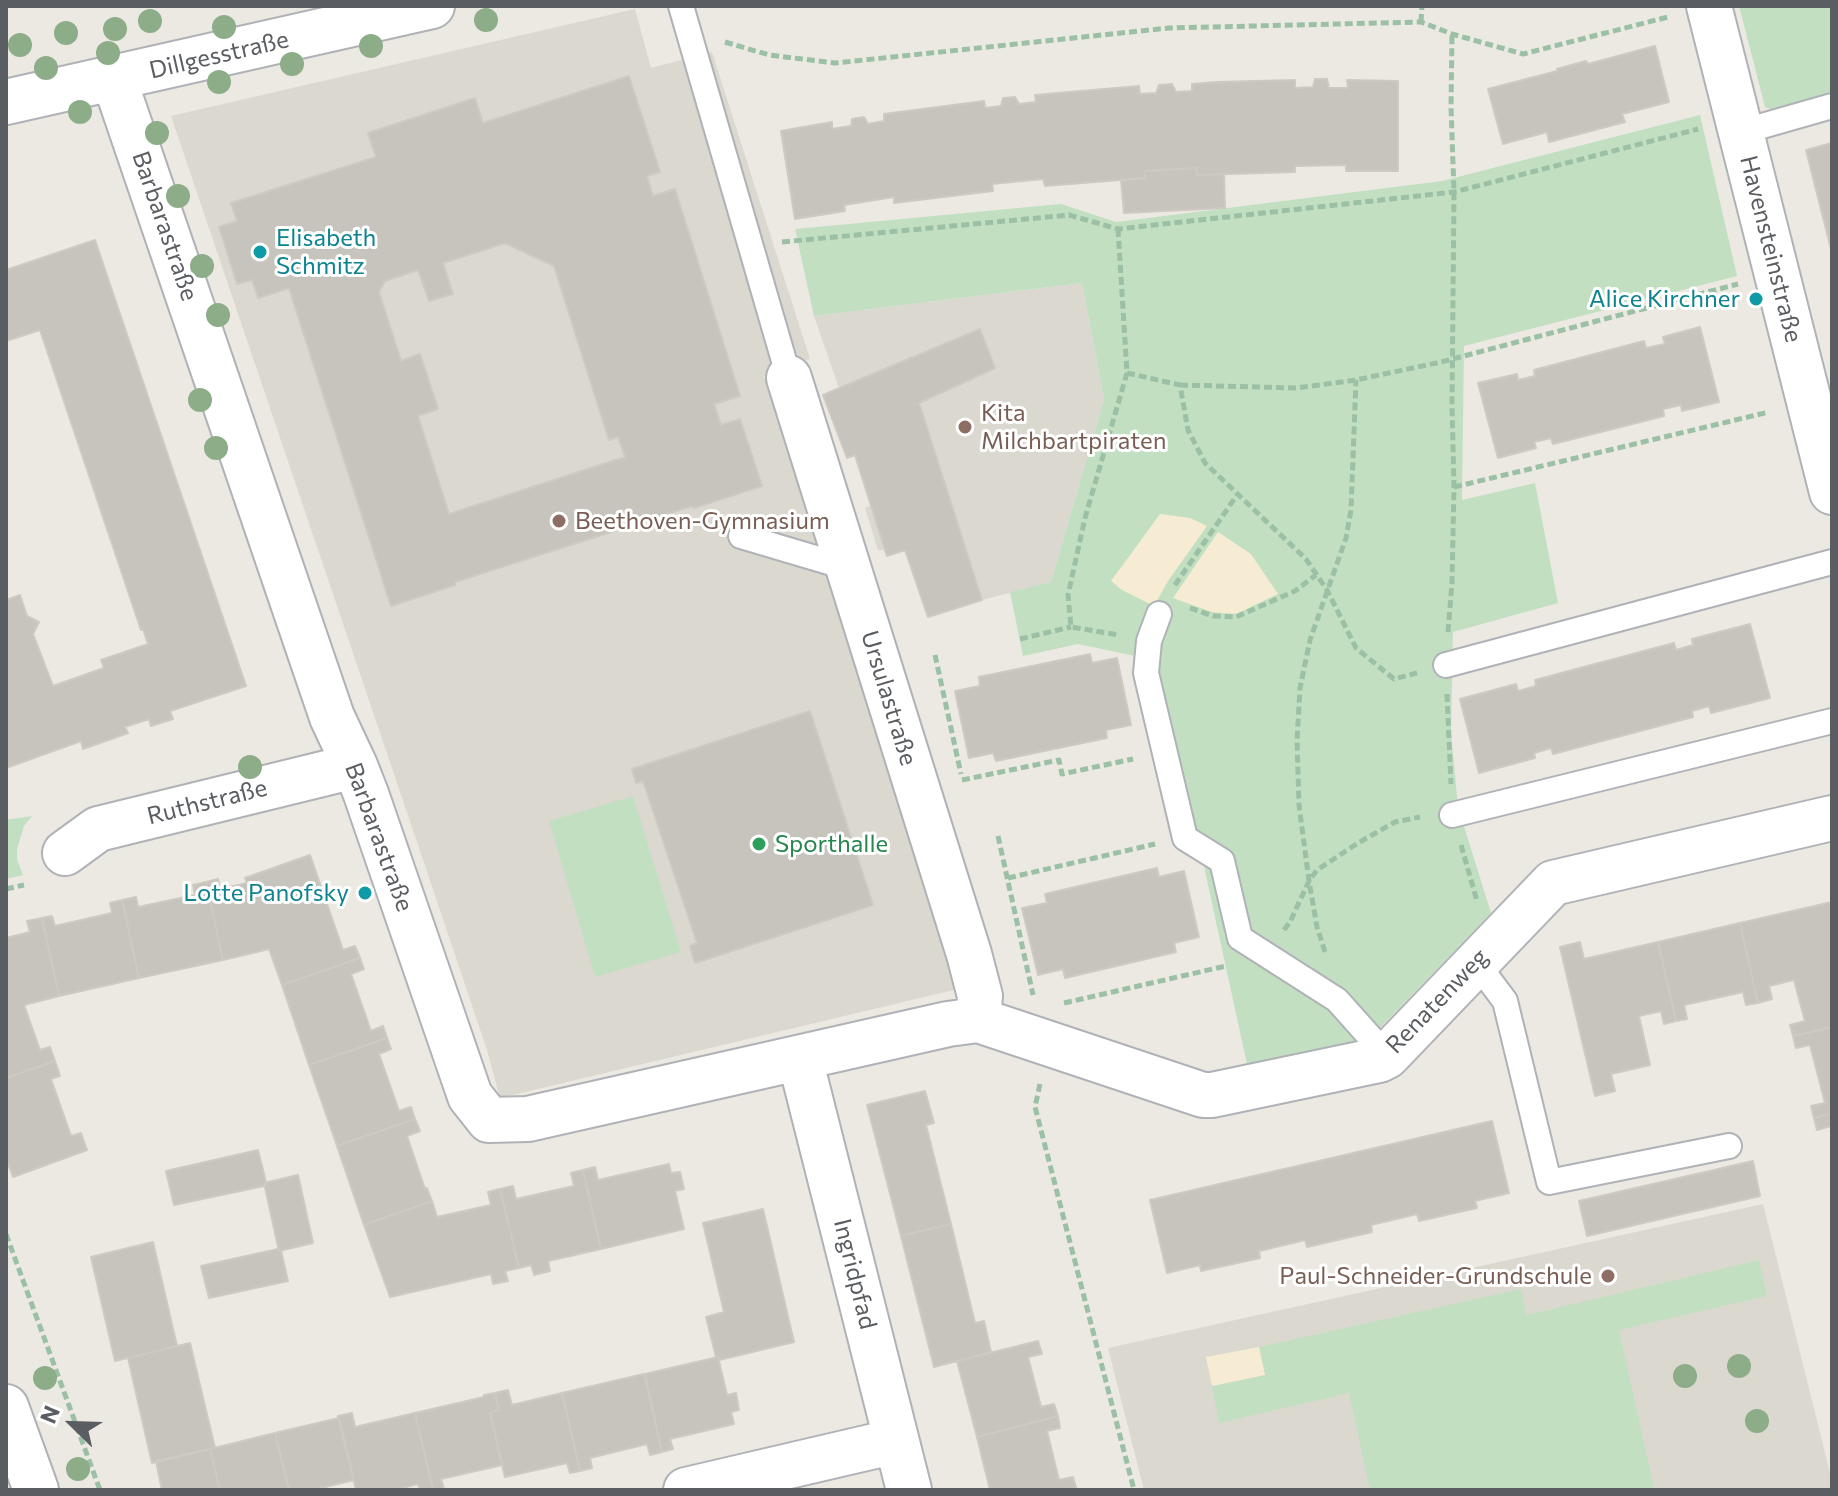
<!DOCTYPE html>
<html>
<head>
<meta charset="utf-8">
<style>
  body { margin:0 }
  #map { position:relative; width:1838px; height:1496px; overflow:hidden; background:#ebe9e2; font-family:Commissioner,sans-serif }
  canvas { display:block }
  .frame { position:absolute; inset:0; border:8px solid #5a5d61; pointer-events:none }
  .north { position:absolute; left:32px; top:1384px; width:80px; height:80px; -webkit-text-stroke:6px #fff; paint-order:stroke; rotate:293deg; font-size:22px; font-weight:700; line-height:32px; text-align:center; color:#5a5d61 }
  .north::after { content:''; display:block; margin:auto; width:28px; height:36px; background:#5a5d61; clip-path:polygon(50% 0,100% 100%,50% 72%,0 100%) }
</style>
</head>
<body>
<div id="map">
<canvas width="1838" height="1496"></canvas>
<div class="frame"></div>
<div class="north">N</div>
</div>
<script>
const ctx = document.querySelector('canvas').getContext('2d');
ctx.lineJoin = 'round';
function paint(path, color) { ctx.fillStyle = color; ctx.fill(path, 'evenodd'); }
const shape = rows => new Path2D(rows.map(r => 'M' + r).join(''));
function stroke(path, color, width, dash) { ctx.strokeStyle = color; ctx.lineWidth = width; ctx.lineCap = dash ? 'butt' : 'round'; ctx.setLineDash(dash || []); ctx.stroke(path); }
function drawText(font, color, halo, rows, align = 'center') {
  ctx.font = font + ' Commissioner,sans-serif'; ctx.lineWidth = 6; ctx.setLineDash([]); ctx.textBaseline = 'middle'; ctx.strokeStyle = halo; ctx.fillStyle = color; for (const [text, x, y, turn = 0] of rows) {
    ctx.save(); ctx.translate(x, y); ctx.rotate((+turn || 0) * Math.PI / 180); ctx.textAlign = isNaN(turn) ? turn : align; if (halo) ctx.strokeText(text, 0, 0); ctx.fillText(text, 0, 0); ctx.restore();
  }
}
paint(shape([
  [635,9,651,68,712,52,810,359,764,376,958,989,500,1098,487,1050,417,842,171,116],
  [1082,283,1104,399,1051,582,982,600,905,550,887,556,884,550,878,550,865,508,871,505,856,455,847,458,823,395,839,388,814,316],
  [1763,1204,1832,1481,1832,1490,1144,1490,1108,1348]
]), '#dbd8d0');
paint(shape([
  [1739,6,1832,6,1832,93,1771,109,1765,107],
  [1700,115,1737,276,1464,346,1462,500,1535,483,1558,603,1453,632,1451,733,1458,807,1491,913,1377,1031,1363,1041,1248,1069,1202,857,1180,846,1135,656,1078,644,1023,656,1010,592,1051,582,1104,399,1082,283,814,316,795,229,1061,204,1116,222,1442,181],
  [633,796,681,952,595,977,549,821],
  [32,816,24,826,17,849,17,859,23,875,6,879,6,820],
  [1759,1260,1767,1296,1619,1330,1654,1488,1643,1490,1370,1490,1349,1393,1219,1423,1212,1386,1265,1375,1259,1347,1521,1289,1527,1315]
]), '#c2e0c1');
paint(shape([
  [1160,514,1190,518,1207,526,1168,581,1154,606,1122,590,1111,581],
  [1218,532,1251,554,1278,594,1236,614,1212,612,1173,598],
  [1259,1347,1265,1375,1212,1386,1206,1357]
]), '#f5ecd3');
const building = shape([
  [1655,46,1669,102,1622,114,1625,122,1549,142,1547,132,1503,144,1488,89,1557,71,1557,69,1586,61,1588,64,1655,46],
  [629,76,660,172,647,176,653,196,675,189,740,396,714,404,721,425,740,419,762,486,694,508,692,506,455,582,455,585,391,606,289,288,258,298,252,280,237,284,219,227,237,221,231,203,376,157,368,133,475,98,483,123,629,76],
  [505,243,554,266,609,440,618,437,625,457,449,514,418,416,438,409,420,354,401,361,379,292,385,281,418,270,429,301,453,294,443,263,505,243],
  [1315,79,1327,79,1329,88,1348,88,1347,80,1398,81,1398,171,1346,171,1346,165,1295,166,1295,172,1197,175,1197,168,1145,171,1145,178,1045,186,1043,179,992,184,993,191,894,203,894,197,844,205,845,211,795,219,781,131,832,122,832,129,851,126,852,119,864,117,868,124,884,121,884,114,984,101,985,108,1001,106,1003,98,1015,97,1019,104,1036,102,1035,95,1139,86,1140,94,1156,93,1159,85,1172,84,1176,92,1192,91,1192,84,1217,82,1295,80,1295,88,1313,87,1315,79],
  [1832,143,1832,253,1806,150,1832,143],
  [1197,168,1197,175,1224,174,1225,208,1124,213,1121,180,1145,178,1145,171,1197,168],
  [95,240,246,686,170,711,173,719,151,726,149,719,125,727,128,733,83,749,81,741,6,768,6,600,20,595,27,616,39,622,33,634,53,686,104,668,101,660,148,644,143,629,141,630,40,330,6,341,6,270,95,240],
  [1700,327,1719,402,1682,411,1681,405,1663,409,1664,416,1553,444,1551,438,1534,442,1536,448,1498,458,1478,383,1517,374,1518,380,1535,376,1534,370,1644,341,1646,348,1665,344,1663,337,1700,327],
  [980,329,995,368,919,403,982,600,928,617,905,550,887,556,855,455,847,458,823,395,980,329],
  [1750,624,1770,698,1711,713,1709,706,1692,711,1693,717,1553,754,1551,748,1534,753,1535,758,1479,773,1460,699,1516,684,1518,691,1536,686,1535,680,1674,643,1676,650,1693,645,1692,639,1750,624],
  [1090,654,1092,663,1117,658,1131,725,1106,730,1107,738,996,761,993,753,969,758,955,691,980,686,979,677,1090,654],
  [810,711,873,905,695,963,690,946,697,943,643,781,636,783,632,769,810,711],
  [310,855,343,950,355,946,360,958,282,985,269,949,223,960,206,882,218,879,220,889,247,883,245,878,310,855],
  [1157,868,1159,877,1184,871,1199,937,1174,943,1176,952,1065,978,1063,969,1038,975,1022,908,1047,903,1045,894,1157,868],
  [206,882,223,960,139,978,122,900,136,897,138,907,195,895,193,885,206,882],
  [122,900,139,978,59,996,42,918,52,916,55,926,112,913,110,903,122,900],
  [1832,902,1832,1027,1793,1036,1790,1025,1805,1021,1794,980,1769,986,1772,999,1758,1003,1740,923,1832,902],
  [42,918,59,996,24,1005,40,1050,50,1047,55,1061,6,1078,6,938,30,932,27,921,42,918],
  [1740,923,1758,1003,1746,1005,1743,992,1684,1005,1687,1019,1676,1021,1658,942,1740,923],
  [1580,942,1584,959,1658,942,1676,1021,1664,1024,1661,1011,1639,1016,1650,1065,1611,1074,1615,1091,1595,1096,1560,947,1580,942],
  [360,958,364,969,351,974,371,1031,383,1026,387,1038,309,1065,282,985,360,958],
  [1832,1027,1832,1114,1814,1118,1811,1106,1825,1103,1810,1045,1796,1048,1793,1036,1832,1027],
  [387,1038,391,1049,379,1054,399,1111,411,1107,415,1119,337,1146,309,1065,387,1038],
  [55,1061,60,1076,51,1079,71,1136,81,1133,87,1150,13,1177,6,1158,6,1078,55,1061],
  [925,1091,934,1123,926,1125,951,1224,901,1236,867,1105,925,1091],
  [1832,1114,1832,1130,1831,1126,1817,1130,1814,1118,1832,1114],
  [415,1119,420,1131,407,1136,425,1189,427,1188,432,1201,364,1225,337,1146,415,1119],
  [1492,1121,1509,1193,1475,1201,1477,1208,1419,1221,1417,1214,1371,1225,1372,1232,1307,1247,1305,1240,1259,1251,1260,1258,1201,1271,1200,1265,1167,1273,1150,1200,1492,1121],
  [258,1150,266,1182,264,1186,174,1205,166,1171,258,1150],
  [1753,1161,1760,1196,1587,1236,1579,1201,1753,1161],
  [669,1164,671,1173,680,1172,684,1189,675,1191,684,1229,601,1249,583,1170,595,1167,598,1180,669,1164],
  [583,1170,601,1249,548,1261,550,1271,534,1275,531,1265,519,1268,500,1189,513,1186,516,1199,574,1186,571,1173,583,1170],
  [298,1175,313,1243,279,1251,264,1183,298,1175],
  [500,1189,519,1268,505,1271,508,1281,493,1284,491,1274,390,1297,364,1225,432,1201,437,1217,491,1205,488,1192,500,1189],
  [763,1209,794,1342,719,1360,718,1357,716,1357,706,1317,724,1312,703,1223,763,1209],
  [951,1224,975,1323,984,1321,991,1352,934,1367,901,1236,951,1224],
  [153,1242,177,1346,115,1361,91,1257,153,1242],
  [278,1249,281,1251,288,1281,209,1298,201,1266,278,1249],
  [1038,1341,1042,1354,1028,1357,1041,1407,1054,1404,1058,1416,977,1437,957,1361,1038,1341],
  [190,1343,215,1448,152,1463,128,1358,190,1343],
  [718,1357,727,1395,736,1393,739,1410,731,1412,734,1424,670,1439,673,1449,662,1452,645,1374,718,1357],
  [644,1374,662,1452,650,1455,647,1444,590,1458,592,1468,580,1471,562,1393,644,1374],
  [508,1390,512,1405,562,1393,580,1471,570,1473,567,1463,505,1477,490,1413,499,1410,495,1393,508,1390],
  [495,1393,499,1410,490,1413,502,1465,441,1479,444,1489,433,1490,415,1413,484,1397,484,1395,495,1393],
  [352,1413,355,1427,415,1413,433,1490,420,1490,418,1484,394,1490,356,1490,338,1416,352,1413],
  [1058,1416,1060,1428,1047,1431,1059,1480,1073,1477,1076,1488,1069,1490,990,1490,977,1437,1058,1416],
  [339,1418,354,1480,313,1490,289,1490,275,1433,339,1418],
  [275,1433,289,1490,220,1490,210,1449,275,1433],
  [210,1449,220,1490,162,1490,156,1461,210,1449]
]);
paint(building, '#c7c4be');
stroke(building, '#cfcac1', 2);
const lane = shape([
  [681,6,789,378],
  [1741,132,1832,106],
  [741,536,849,568],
  [1159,614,1149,641,1146,673,1185,838,1222,861,1240,938,1337,1000,1387,1056],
  [1446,665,1832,562],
  [1452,815,1832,721],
  [1485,953,1487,977,1505,1001,1549,1182,1729,1146]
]);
const street = shape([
  [1709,6,1832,492],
  [114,79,332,717,355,766,366,794,470,1096,489,1120,528,1119,948,1024,978,1020,1203,1095,1212,1095,1379,1060,1387,1056,1553,883,1832,818],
  [6,102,432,6],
  [789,378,969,954,980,996,978,1020],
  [65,853,98,829,355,766],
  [800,1059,909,1490],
  [686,1490,896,1441]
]);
const secondary = shape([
  [6,1407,36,1490]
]);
stroke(lane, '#afb2b6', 28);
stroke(street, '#afb2b6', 48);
stroke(secondary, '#aeb1b6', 48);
stroke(shape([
  [1421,22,1422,6],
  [725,42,769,55,835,63,1169,28,1421,22,1452,34,1523,54,1668,17],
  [1118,229,1127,373,1085,518,1068,595,1071,627,1119,635],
  [782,242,1069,215,1118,229,1454,192,1698,129],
  [1127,373,1180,385,1188,430,1205,463,1306,559,1327,590,1356,648,1394,679,1417,673],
  [1180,385,1297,388,1356,380,1441,362,1738,284],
  [1454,487,1769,412],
  [1175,585,1237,495],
  [1190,608,1213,616,1236,617,1295,591,1316,575],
  [1448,632,1452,583,1454,487,1452,405,1454,192,1451,107,1452,34],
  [1020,639,1071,627],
  [935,655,961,774],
  [1447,694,1451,784],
  [962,780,1059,760,1062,774,1133,759],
  [998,836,1033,995],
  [1461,845,1477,901],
  [1008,878,1155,844],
  [6,889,24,885],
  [1284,930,1290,922,1309,881,1317,870,1358,843,1395,822,1420,817],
  [1325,952,1317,927,1309,881,1299,805,1297,740,1300,688,1310,640,1346,538,1351,510,1356,380],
  [1064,1003,1226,966],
  [1040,1084,1035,1107,1134,1490],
  [6,1234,100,1490]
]), '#9bc0a5', 5, [8, 4]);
stroke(lane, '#fff', 24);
stroke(street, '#fff', 44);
stroke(secondary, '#fff', 44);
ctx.fillStyle = '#8cad88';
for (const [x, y] of [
  [486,20],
  [150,21],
  [224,27],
  [115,29],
  [66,33],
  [20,45],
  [371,46],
  [108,53],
  [292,64],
  [46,68],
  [219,82],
  [80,112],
  [157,133],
  [178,196],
  [202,266],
  [218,315],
  [200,400],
  [216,448],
  [250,767],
  [1739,1366],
  [1685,1376],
  [45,1378],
  [1757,1421],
  [78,1469]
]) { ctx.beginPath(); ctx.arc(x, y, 12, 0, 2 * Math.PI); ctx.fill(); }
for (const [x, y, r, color] of [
  [260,252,8,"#0f9aa8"],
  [1756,299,8,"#0f9aa8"],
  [965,427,8,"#8d6e63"],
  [559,521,8,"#8d6e63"],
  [759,844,8,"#2e9e5b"],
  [365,893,8,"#0f9aa8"],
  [1608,1276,8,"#8d6e63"]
]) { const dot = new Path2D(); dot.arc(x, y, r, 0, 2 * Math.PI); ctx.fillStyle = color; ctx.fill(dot); stroke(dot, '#fff', 3); }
drawText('24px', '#5a5d61', '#fff', [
  ["Dillgesstraße",219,55,-13],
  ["Barbarastraße",165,226,71],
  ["Havensteinstraße",1771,249,76],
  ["Ursulastraße",889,698,73],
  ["Ruthstraße",207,802,-14],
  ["Barbarastraße",379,837,70],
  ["Renatenweg",1437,1001,-46],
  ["Ingridpfad",855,1274,76]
]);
drawText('24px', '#0d838f', '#fff', [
  ["Elisabeth",276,238,"left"],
  ["Schmitz",276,266,"left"],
  ["Alice Kirchner",1740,299],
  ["Lotte Panofsky",349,893]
], 'right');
drawText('24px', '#785e54', '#fff', [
  ["Kita",981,413],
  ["Milchbartpiraten",981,441],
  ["Beethoven-Gymnasium",575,521],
  ["Paul-Schneider-Grundschule",1592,1276,"right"]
], 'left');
drawText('24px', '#27864d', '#fff', [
  ["Sporthalle",775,844]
], 'left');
</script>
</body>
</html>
